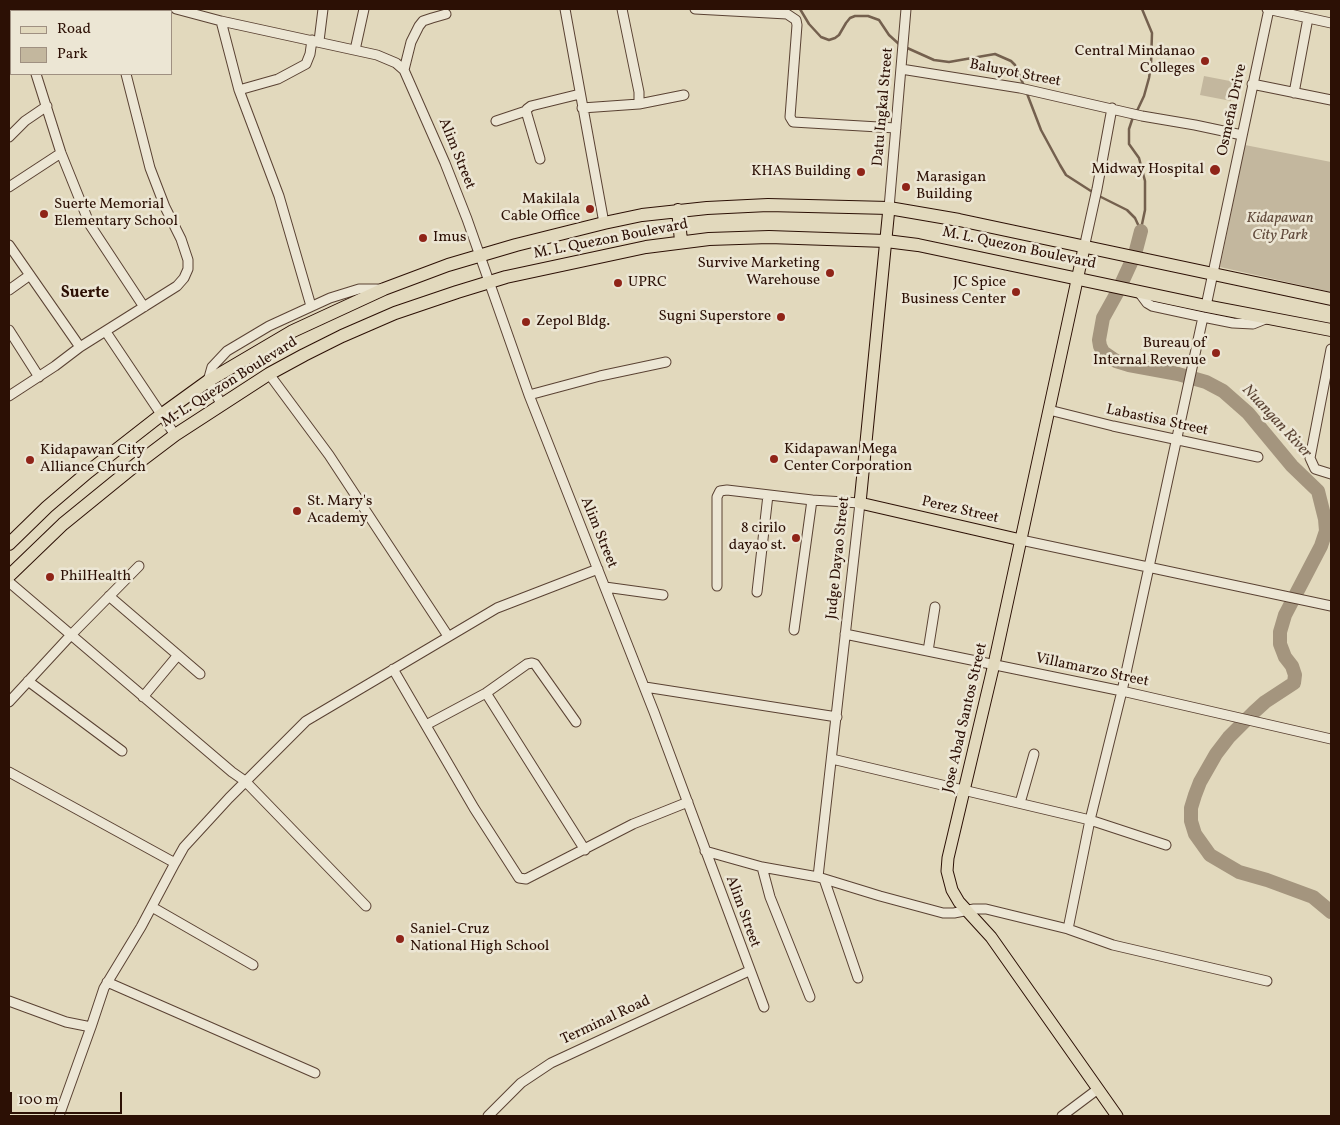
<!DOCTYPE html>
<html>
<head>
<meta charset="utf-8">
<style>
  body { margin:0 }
  #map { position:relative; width:1340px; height:1125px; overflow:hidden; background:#e2d9bd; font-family:Vollkorn,serif }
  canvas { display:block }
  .frame { position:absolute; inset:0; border:10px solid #2c1005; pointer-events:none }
  .legend { position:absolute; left:10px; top:10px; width:162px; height:65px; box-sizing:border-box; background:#ece6d4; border:1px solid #9f9081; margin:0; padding:6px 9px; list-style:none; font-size:15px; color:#2c1005 }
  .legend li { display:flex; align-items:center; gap:10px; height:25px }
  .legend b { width:25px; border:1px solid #9f9081 }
  .scale { position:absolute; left:10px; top:1092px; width:112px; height:22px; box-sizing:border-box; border:2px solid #2c1005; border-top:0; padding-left:6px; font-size:15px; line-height:18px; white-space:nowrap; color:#2c1005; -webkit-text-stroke:4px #ece6d4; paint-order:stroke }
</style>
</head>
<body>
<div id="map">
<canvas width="1340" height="1125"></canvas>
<div class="frame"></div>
<ul class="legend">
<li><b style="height:6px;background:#e2d9bd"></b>Road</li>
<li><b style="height:14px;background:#c3b79e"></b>Park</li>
</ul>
<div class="scale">100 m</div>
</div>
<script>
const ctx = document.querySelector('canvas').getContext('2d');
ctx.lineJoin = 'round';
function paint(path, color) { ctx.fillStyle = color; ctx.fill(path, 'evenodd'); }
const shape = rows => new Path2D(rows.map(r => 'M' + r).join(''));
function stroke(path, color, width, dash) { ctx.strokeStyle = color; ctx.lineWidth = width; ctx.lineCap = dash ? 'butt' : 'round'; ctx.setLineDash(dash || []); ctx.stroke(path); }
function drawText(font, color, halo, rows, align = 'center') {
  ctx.font = font + ' Vollkorn,serif'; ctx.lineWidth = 5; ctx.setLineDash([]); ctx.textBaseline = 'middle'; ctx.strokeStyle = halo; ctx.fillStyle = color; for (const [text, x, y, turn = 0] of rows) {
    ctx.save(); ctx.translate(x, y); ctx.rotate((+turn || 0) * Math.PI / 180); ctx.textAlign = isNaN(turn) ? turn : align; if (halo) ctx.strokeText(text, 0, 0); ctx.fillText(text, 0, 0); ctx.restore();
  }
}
paint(shape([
  [1204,76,1235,82,1231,101,1200,95],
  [1245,145,1331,162,1331,292,1220,267]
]), '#c3b79e');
stroke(shape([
  [800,9,809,24,821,37,829,40,835,38,839,35,846,23,850,18,855,16,868,16,879,20,889,35,900,45],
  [905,47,934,60,949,62,995,54,1011,61,1015,65,1024,86],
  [1026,91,1041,130,1060,165,1066,175,1094,193],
  [1136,113,1144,96,1149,78,1151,65,1152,33,1142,9],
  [1133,117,1129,129,1129,144,1139,158,1145,181,1145,210,1141,229],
  [1099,196,1127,210,1135,218,1141,231]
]), '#74604e', 2.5);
stroke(shape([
  [1141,231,1135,254,1118,291,1103,318,1099,340,1100,346,1103,352,1116,361,1129,365,1178,374,1206,382,1223,391,1248,413,1292,466,1318,491,1325,519,1326,531,1321,546,1285,615,1280,632,1280,644,1285,657,1292,666,1295,675,1294,683,1265,702,1254,712,1229,737,1216,754,1200,782,1195,795,1191,808,1191,821,1195,834,1210,855,1239,872,1267,880,1313,897,1331,912]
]), '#a4957e', 14);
const minor = shape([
  [176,9,221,21,377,55,396,63,404,70,445,163,467,219,529,395,654,712,764,1007],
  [565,9,604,223],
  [695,9,787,14,796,20,797,25,790,117,793,122,896,128],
  [1267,9,1331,23],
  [144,11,146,9],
  [221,21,239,90,279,196,311,306],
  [9,24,11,25],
  [319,41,323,9],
  [355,50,364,9],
  [901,69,1020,88,1142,116,1195,125,1242,135],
  [404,70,411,42,419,26,423,21,432,18,446,14],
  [36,74,61,153,90,225,144,307],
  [1252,84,1331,100],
  [239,90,278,79,306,64,310,54,312,40],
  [1294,93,1308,18],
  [639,104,684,95],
  [582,108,639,104,639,92,622,9],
  [496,121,526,111],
  [9,137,25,121,47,106],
  [540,159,526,111,527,109,531,106,580,94],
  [9,187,61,153],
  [889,208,906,9],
  [9,245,80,347],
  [1084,248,1097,189,1112,108],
  [9,290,30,275],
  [1138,291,1147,303,1152,306,1203,317,1233,323,1253,324,1268,318],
  [1206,306,1269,9],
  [9,330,39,377],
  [106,332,175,435],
  [1331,349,1310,458,1315,469,1331,474],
  [269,374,329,455,448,636],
  [529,395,600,376,666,362],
  [9,396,55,366,80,347,177,286,184,278,188,269,188,260,181,239,165,207,150,168,126,74],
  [222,405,208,381,212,367,227,351,269,326,330,298,359,289,381,289],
  [1049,410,1113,426,1258,457],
  [1021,540,1331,606],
  [9,582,232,772,245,781,366,906],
  [717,586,717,497,720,491,727,490,812,500,860,503,818,877],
  [605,587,663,595],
  [757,592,768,495],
  [109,596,200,674],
  [794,630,812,500],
  [845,634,1122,691,1331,739],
  [928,651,935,607],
  [393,669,474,808,519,878,526,879,633,824,688,802],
  [28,681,122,751],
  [645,687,837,717],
  [486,693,585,850],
  [143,697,178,655],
  [9,702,70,636,139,566],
  [426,725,486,693,527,664,532,663,535,664,576,722],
  [832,759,1090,820,1166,845],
  [9,772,175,863,141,927,104,988,91,1027,59,1116],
  [1020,803,1034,754],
  [705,851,762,867,818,877,880,896,943,913,954,913,974,909,986,909,1068,929,1113,945,1267,981],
  [175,863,184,847,229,798,306,721,497,608,598,569],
  [762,867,770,897,810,997],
  [824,879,858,978],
  [152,907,253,965],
  [1068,929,1090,820,1122,691,1149,567,1203,317],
  [107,982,315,1073],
  [9,1001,66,1022,91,1027],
  [488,1116,521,1083,551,1063,749,971],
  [1062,1116,1098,1089]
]);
const major = shape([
  [889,208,860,503,1021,540],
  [1084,248,994,664,948,858,947,871,952,890,959,902,991,937,1117,1116]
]);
const highway = shape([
  [678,210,681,241],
  [9,544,47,507,88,472,161,415,208,381,293,331,384,289,448,265,516,245,604,223,642,215,707,208,768,205,889,208,959,220,1331,299],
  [9,576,63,524,138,463,175,435,269,374,304,355,342,336,395,313,457,292,506,277,646,247,709,239,769,237,886,241,918,245,1206,306,1331,330]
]);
stroke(minor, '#5a4233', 11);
stroke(major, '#2c1005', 13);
stroke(highway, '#2c1005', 14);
stroke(minor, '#ece6d4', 9);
stroke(major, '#e2d9bd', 11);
stroke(highway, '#e2d9bd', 12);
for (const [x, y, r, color] of [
  [1205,61,5,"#8f2418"],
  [1215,170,6,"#8f2418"],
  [861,172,5,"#8f2418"],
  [906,187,5,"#8f2418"],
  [590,209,5,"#8f2418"],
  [44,214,5,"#8f2418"],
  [423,238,5,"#8f2418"],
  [830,273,5,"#8f2418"],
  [618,283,5,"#8f2418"],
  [1016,292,5,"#8f2418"],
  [781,317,5,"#8f2418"],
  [526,322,5,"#8f2418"],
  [1216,353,5,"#8f2418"],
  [774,459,5,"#8f2418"],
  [30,460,5,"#8f2418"],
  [297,511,5,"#8f2418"],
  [796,538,5,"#8f2418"],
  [50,577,5,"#8f2418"],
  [400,939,5,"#8f2418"]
]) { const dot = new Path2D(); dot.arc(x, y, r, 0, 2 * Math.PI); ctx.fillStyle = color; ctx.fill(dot); stroke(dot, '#ece6d4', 2); }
drawText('15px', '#2c1005', '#ece6d4', [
  ["Central Mindanao",1195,52,"right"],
  ["Colleges",1195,69,"right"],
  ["Midway Hospital",1204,170,"right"],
  ["KHAS Building",851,172,"right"],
  ["Marasigan",916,178],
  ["Building",916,195],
  ["Makilala",580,200,"right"],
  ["Cable Office",580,217,"right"],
  ["Suerte Memorial",54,205],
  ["Elementary School",54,222],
  ["Imus",433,238],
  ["Survive Marketing",820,264,"right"],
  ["Warehouse",820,281,"right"],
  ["UPRC",628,283],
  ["JC Spice",1006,283,"right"],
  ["Business Center",1006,300,"right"],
  ["Sugni Superstore",771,317,"right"],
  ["Zepol Bldg.",536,322],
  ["Bureau of",1206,344,"right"],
  ["Internal Revenue",1206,361,"right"],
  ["Kidapawan Mega",784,450],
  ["Center Corporation",784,467],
  ["Kidapawan City",40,451],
  ["Alliance Church",40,468],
  ["St. Mary's",307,502],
  ["Academy",307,519],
  ["8 cirilo",786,529,"right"],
  ["dayao st.",786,546,"right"],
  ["PhilHealth",60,577],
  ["Saniel-Cruz",410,930],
  ["National High School",410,947]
], 'left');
drawText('15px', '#2c1005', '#ece6d4', [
  ["Baluyot Street",1015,74,11],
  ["Datu Ingkal Street",884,107,-85],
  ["Osmeña Drive",1233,110,-78],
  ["Alim Street",456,154,68],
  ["M. L. Quezon Boulevard",611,240,-11],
  ["M. L. Quezon Boulevard",1019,249,12],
  ["M. L. Quezon Boulevard",230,383,-32],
  ["Labastisa Street",1157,421,12],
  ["Perez Street",960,511,13],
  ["Alim Street",598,533,68],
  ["Judge Dayao Street",839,558,-84],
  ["Villamarzo Street",1092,671,12],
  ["Jose Abad Santos Street",966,718,-77],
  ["Alim Street",742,912,70],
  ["Terminal Road",606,1021,-25]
]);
drawText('italic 15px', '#614a3b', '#ece6d4', [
  ["Kidapawan",1280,219],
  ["City Park",1280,236]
]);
drawText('bold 16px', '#2c1005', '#ece6d4', [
  ["Suerte",85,294]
]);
drawText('italic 16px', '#5c4535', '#ece6d4', [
  ["Nuangan River",1276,422,47]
]);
</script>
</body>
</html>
